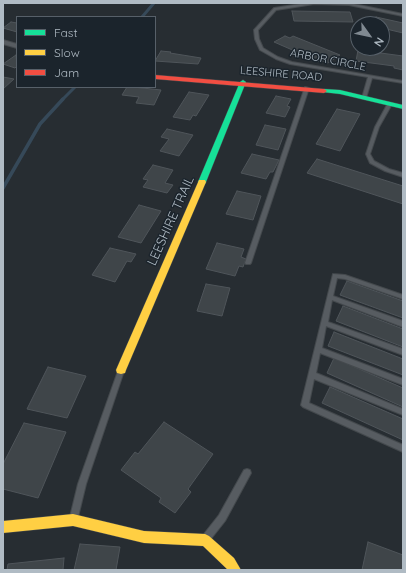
<!DOCTYPE html>
<html>
<head>
<meta charset="utf-8">
<style>
  body { margin:0 }
  #map { position:relative; width:406px; height:573px; overflow:hidden; background:#272d32; font-family:Quicksand,sans-serif }
  canvas { display:block }
  .frame { position:absolute; inset:0; border:4px solid #b0bbc4; pointer-events:none }
  .legend { position:absolute; left:16px; top:16px; width:140px; height:72px; box-sizing:border-box; background:#1b242c; border:1px solid #576069; margin:0; padding:5px 7px; list-style:none; font-size:12px; color:#b0bbc4 }
  .legend li { display:flex; align-items:center; gap:8px; height:20px }
  .legend b { width:20px; border:1px solid #576069 }
  .north { position:absolute; left:350px; top:16px; width:40px; height:40px; box-sizing:border-box; background:#1b242c; border:1px solid #576069; border-radius:50%; rotate:123deg; font-size:11px; font-weight:700; line-height:16px; text-align:center; color:#b0bbc4 }
  .north::after { content:''; display:block; margin:auto; width:14px; height:18px; background:#808991; clip-path:polygon(50% 0,100% 100%,50% 72%,0 100%) }
</style>
</head>
<body>
<div id="map">
<canvas width="406" height="573"></canvas>
<div class="frame"></div>
<ul class="legend">
<li><b style="height:5px;background:#16e098"></b>Fast</li>
<li><b style="height:5px;background:#ffcf43"></b>Slow</li>
<li><b style="height:5px;background:#f24e42"></b>Jam</li>
</ul>
<div class="north">N</div>
</div>
<script>
const ctx = document.querySelector('canvas').getContext('2d');
ctx.lineJoin = 'round';
const shape = rows => new Path2D(rows.map(r => 'M' + r).join(''));
function stroke(path, color, width, dash) { ctx.strokeStyle = color; ctx.lineWidth = width; ctx.lineCap = dash ? 'butt' : 'round'; ctx.setLineDash(dash || []); ctx.stroke(path); }
function paint(path, color) { ctx.fillStyle = color; ctx.fill(path, 'evenodd'); }
function drawText(font, color, halo, rows, align = 'center') {
  ctx.font = font + ' Quicksand,sans-serif'; ctx.lineWidth = 3; ctx.setLineDash([]); ctx.textBaseline = 'middle'; ctx.strokeStyle = halo; ctx.fillStyle = color; for (const [text, x, y, turn = 0] of rows) {
    ctx.save(); ctx.translate(x, y); ctx.rotate((+turn || 0) * Math.PI / 180); ctx.textAlign = isNaN(turn) ? turn : align; if (halo) ctx.strokeText(text, 0, 0); ctx.fillText(text, 0, 0); ctx.restore();
  }
}
stroke(shape([
  [142,17,154,3],
  [62,100,75,87]
]), '#364959', 3);
stroke(shape([
  [3,188,40,124,63,99]
]), '#364959', 3.5);
const building = shape([
  [292,11,350,12,353,22,294,21,292,11],
  [376,17,403,23,403,33,382,28,382,24,371,24,376,17],
  [11,22,17,23,17,32,3,28,11,22],
  [285,36,290,38,293,36,340,55,328,63,322,61,320,62,274,42,285,36],
  [358,50,403,56,403,70,394,68,394,66,356,61,358,50],
  [161,51,171,52,170,53,201,58,198,64,155,61,161,51],
  [16,55,17,66,15,68,3,64,16,55],
  [3,77,14,79,3,89,3,77],
  [127,87,133,87,161,90,154,105,136,103,139,97,122,95,127,87],
  [189,92,209,95,196,116,193,115,190,120,173,117,189,92],
  [276,96,291,99,287,106,290,107,285,117,266,113,276,96],
  [337,109,360,114,340,151,316,144,337,109],
  [265,125,286,129,278,150,256,145,265,125],
  [167,129,193,135,179,156,160,151,169,139,161,137,167,129],
  [252,154,279,160,273,172,270,172,266,179,241,173,252,154],
  [317,159,403,186,403,204,307,173,317,159],
  [153,165,173,170,165,183,173,185,167,193,143,187,148,180,143,179,153,165],
  [237,191,261,196,253,220,226,214,237,191],
  [139,205,161,211,141,243,118,237,139,205],
  [217,243,244,249,241,257,246,259,243,267,239,266,235,276,206,269,217,243],
  [110,248,136,254,131,262,127,261,115,282,92,275,110,248],
  [347,281,403,301,403,318,340,295,347,281],
  [206,284,230,288,222,316,197,311,206,284],
  [343,306,403,329,403,347,336,321,343,306],
  [334,332,403,359,403,375,328,346,334,332],
  [334,358,403,388,403,407,327,373,334,358],
  [48,367,86,376,67,418,27,409,48,367],
  [330,387,403,419,403,440,322,403,330,387],
  [164,422,213,454,188,489,191,492,175,513,159,502,161,498,121,470,135,452,138,454,164,422],
  [24,423,66,432,38,498,3,489,3,464,24,423],
  [368,542,403,555,403,570,362,570,368,542],
  [80,544,120,547,116,570,74,570,80,544],
  [64,558,63,570,7,570,8,564,64,558]
]);
paint(building, '#3f4549');
stroke(building, '#4f555a', 1);
const lane = shape([
  [307,3,349,3,403,14,403,16,349,5,314,4,276,10,258,30,259,39,263,48,278,57,292,62,403,81,403,83,372,78,366,98,364,99,362,98,368,77,290,64,276,59,260,50,255,39,254,30,274,8,307,3],
  [305,87,309,88,251,263,250,264,246,264,245,263,305,87],
  [388,103,390,103,392,104,379,127,370,154,374,161,389,169,403,173,403,177,385,171,370,163,366,154,375,127,388,103],
  [333,274,345,275,403,295,403,299,345,279,337,278,333,296,403,321,403,327,332,300,328,322,403,349,403,355,326,326,322,348,403,379,403,385,320,353,316,373,403,409,403,415,314,379,309,403,403,445,403,452,303,407,301,405,333,274],
  [121,368,123,369,124,371,86,484,78,517,77,520,74,521,71,520,70,517,78,484,118,371,119,369,121,368],
  [247,469,250,470,251,473,225,521,210,540,207,541,204,540,203,537,204,534,219,515,244,470,247,469]
]);
const street = shape([
  [3,40,17,44,17,48,3,44,3,40]
]);
const fast = shape([
  [243,80,246,82,206,182,205,184,199,184,198,182,240,82,243,80],
  [324,89,340,90,403,105,403,109,340,94,322,92,322,90,324,89]
]);
const slow = shape([
  [199,180,205,180,206,182,126,370,125,373,121,374,117,373,116,370,199,180],
  [73,514,144,531,205,534,209,536,234,558,241,570,228,570,203,546,144,543,73,526,3,533,3,521,73,514]
]);
const jam = shape([
  [155,75,324,89,327,91,324,93,155,79,155,75]
]);
stroke(lane, '#44494d', 2);
stroke(street, '#44494d', 2);
stroke(fast, '#44494d', 1);
stroke(slow, '#44494d', 1);
stroke(jam, '#44494d', 1);
paint(lane, '#575c61');
paint(street, '#575c61');
paint(fast, '#16e098');
paint(slow, '#ffcf43');
paint(jam, '#f24e42');
drawText('11px', '#b0bbc4', '#1b242c', [
  ["ARBOR CIRCLE",328,60,11],
  ["LEESHIRE ROAD",281,74,5]
]);
drawText('13px', '#b0bbc4', '#1b242c', [
  ["LEESHIRE TRAIL",171,221,-66]
]);
</script>
</body>
</html>
